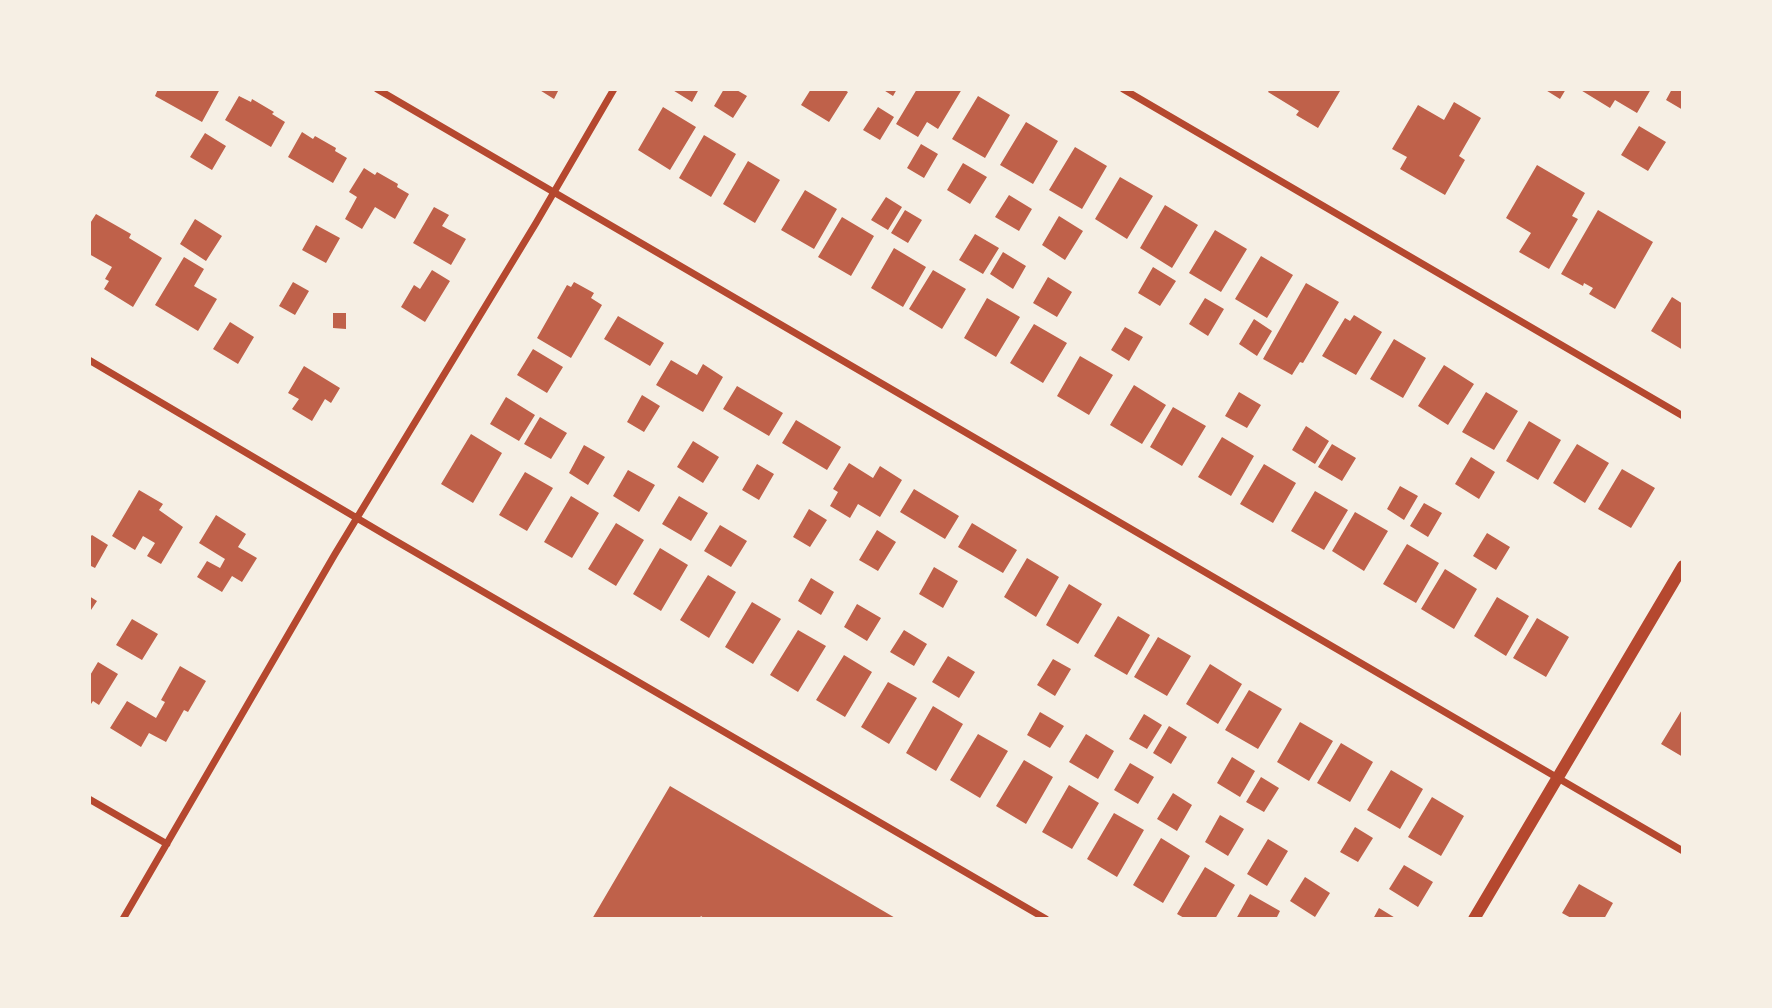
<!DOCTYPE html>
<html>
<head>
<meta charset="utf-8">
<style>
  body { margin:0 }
  #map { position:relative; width:1772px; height:1008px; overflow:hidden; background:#f6efe4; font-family:Ubuntu,sans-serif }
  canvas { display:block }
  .frame { position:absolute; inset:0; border:91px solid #f6efe4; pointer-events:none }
</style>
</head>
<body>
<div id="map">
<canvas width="1772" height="1008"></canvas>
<div class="frame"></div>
</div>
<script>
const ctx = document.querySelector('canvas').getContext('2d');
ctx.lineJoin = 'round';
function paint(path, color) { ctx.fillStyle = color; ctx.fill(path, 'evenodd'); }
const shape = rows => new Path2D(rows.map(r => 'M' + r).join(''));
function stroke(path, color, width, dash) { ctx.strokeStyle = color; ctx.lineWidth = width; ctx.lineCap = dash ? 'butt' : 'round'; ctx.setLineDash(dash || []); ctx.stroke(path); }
paint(shape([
  [158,89,220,89,202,122,155,96],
  [538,89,559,89,554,99],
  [671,89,699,89,692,102],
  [724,89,735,89,747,96,733,118,714,106],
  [811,89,843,89,848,92,829,122,801,105],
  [882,89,897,89,893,96],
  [917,89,962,89,938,129,927,122,918,137,896,124],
  [1270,89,1337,89,1340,91,1318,128,1296,115,1299,111,1268,92],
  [1544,89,1566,89,1560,99],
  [1579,89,1651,89,1637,113,1615,100,1610,108],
  [1672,89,1683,89,1683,110,1666,100],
  [239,96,251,102,252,99,274,112,272,114,285,122,271,147,225,120],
  [978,96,1010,115,985,158,952,139],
  [1454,102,1481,118,1459,156,1465,160,1445,195,1400,169,1407,157,1392,149,1418,105,1444,120],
  [663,107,696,127,670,170,638,150],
  [878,107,894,117,880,140,863,130],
  [1026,122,1058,141,1033,184,1000,165],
  [1639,126,1666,142,1648,171,1621,155],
  [302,132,313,139,315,136,336,148,335,151,347,158,333,183,288,157],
  [205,133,226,146,212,170,190,157],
  [704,135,736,154,711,197,679,178],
  [921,144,938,154,924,178,907,168],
  [1075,147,1107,166,1082,209,1049,190],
  [748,161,780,180,755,223,723,204],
  [963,163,987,177,970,204,947,190],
  [1537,165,1585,193,1572,216,1578,219,1549,269,1519,252,1531,233,1506,218],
  [364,168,375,175,377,172,398,184,397,187,409,194,395,219,375,207,362,229,345,219,357,197,349,192],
  [1120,177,1153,196,1127,239,1095,219],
  [805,190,837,209,814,249,781,230],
  [1009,195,1032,209,1019,231,995,217],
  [886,197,902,207,888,230,871,220],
  [1165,205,1198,225,1172,268,1140,248],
  [434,207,449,215,442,226,466,239,451,265,413,243],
  [905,210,922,220,908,243,891,233],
  [1598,210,1653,242,1615,309,1589,294,1593,288,1584,283,1583,286,1561,274],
  [96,214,131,234,129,238,162,258,133,307,104,289,109,281,105,279,112,267,89,254,89,225],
  [1059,216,1083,231,1065,260,1042,245],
  [842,217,874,236,851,276,818,257],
  [195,219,222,236,206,261,180,244],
  [316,225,340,238,326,263,302,250],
  [1215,230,1247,249,1221,292,1189,273],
  [975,234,999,248,983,274,959,260],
  [894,248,926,267,903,307,871,288],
  [1003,252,1026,266,1013,289,990,274],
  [1261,256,1293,275,1267,318,1235,299],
  [184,257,204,269,194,286,217,299,198,331,155,305],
  [1153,267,1176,281,1160,306,1138,293],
  [432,270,450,281,425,322,401,307,414,285,420,289],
  [933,270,966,289,942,329,909,309],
  [1048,277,1072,292,1057,317,1033,303],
  [293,282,309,291,295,315,279,306],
  [574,282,594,293,591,298,602,305,571,358,537,338,567,285,571,287],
  [1306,283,1339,302,1303,363,1300,362,1292,375,1263,359],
  [1672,297,1683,304,1683,350,1651,331],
  [987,298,1020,317,996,357,964,338],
  [1205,298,1224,309,1208,336,1189,324],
  [333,313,346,313,346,329,333,328],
  [1354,315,1382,332,1356,375,1322,356,1345,318,1350,321],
  [618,316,664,343,650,366,604,339],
  [1254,319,1272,331,1257,356,1239,344],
  [230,322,254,337,238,364,213,349],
  [1034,324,1067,343,1043,383,1010,363],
  [1125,327,1143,337,1129,361,1111,350],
  [1394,339,1426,358,1403,398,1370,379],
  [533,349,563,367,547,393,517,375],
  [1080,356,1113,375,1089,415,1057,396],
  [671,360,697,375,703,364,723,377,703,412,656,385],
  [1444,365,1474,384,1448,425,1418,406],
  [304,366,340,388,331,403,325,399,312,421,292,409,299,399,288,393],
  [1134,385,1166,405,1142,444,1110,425],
  [737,386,783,413,769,436,723,409],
  [1239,392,1261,405,1247,428,1225,416],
  [1486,392,1518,411,1494,450,1462,432],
  [642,395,660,406,644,432,627,422],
  [506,397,535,415,519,441,490,424],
  [1173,407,1206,426,1182,466,1150,447],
  [540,417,567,433,551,459,524,444],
  [796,420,841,447,827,470,782,443],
  [1529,421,1561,440,1538,480,1506,461],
  [1306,426,1329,441,1315,464,1292,450],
  [471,434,502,453,473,503,441,484],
  [1222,437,1254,456,1231,496,1198,477],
  [693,441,719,457,703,483,677,467],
  [1332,444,1356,458,1342,481,1318,467],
  [1577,444,1609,463,1585,503,1553,483],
  [584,445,605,457,588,485,569,473],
  [1471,457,1495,472,1479,499,1455,484],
  [849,463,873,478,880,466,902,480,880,517,858,504,850,518,830,506,838,492,833,489],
  [757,464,774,474,759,500,742,490],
  [1264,464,1296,483,1273,523,1240,504],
  [1622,469,1655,488,1631,528,1598,509],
  [628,470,655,485,639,512,613,496],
  [525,472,553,488,527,531,499,515],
  [1400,486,1418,496,1404,520,1387,509],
  [914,489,959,516,945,539,900,512],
  [139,490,163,504,159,510,183,527,161,564,147,556,155,543,143,536,135,550,112,536],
  [1315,491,1348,510,1324,550,1291,531],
  [571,496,599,513,572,558,544,542],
  [679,496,708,513,691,541,662,524],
  [1424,503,1442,513,1428,537,1410,526],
  [809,509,827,520,810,547,793,537],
  [1355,512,1388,531,1364,571,1332,551],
  [216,515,246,534,238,547,257,558,242,582,232,576,222,592,197,577,207,561,220,568,225,559,199,543],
  [616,523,644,540,616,586,588,569],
  [972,523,1017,550,1003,573,958,547],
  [720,525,747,541,731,567,704,551],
  [877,530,896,542,878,571,859,560],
  [1487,533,1510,547,1496,570,1473,556],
  [92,535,108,545,95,568,89,565,89,538],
  [1407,544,1439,563,1416,603,1383,584],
  [660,548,688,565,661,611,633,594],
  [1027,558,1059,577,1036,617,1004,597],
  [934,567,958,581,943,608,919,594],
  [1445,569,1477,589,1454,629,1421,609],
  [708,575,736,592,709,638,680,620],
  [811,578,834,592,821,615,798,601],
  [1069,584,1102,604,1078,644,1046,625],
  [89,596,97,601,89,613],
  [1497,597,1529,616,1506,656,1474,636],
  [752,602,781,619,753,664,725,647],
  [857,604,881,618,867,641,844,627],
  [1118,616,1150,635,1127,675,1094,656],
  [1537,618,1569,637,1546,677,1513,658],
  [132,619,158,634,142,660,116,645],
  [798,630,826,646,798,692,770,675],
  [904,630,927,644,914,666,890,652],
  [1158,637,1191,656,1167,696,1134,677],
  [844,655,872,672,845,717,816,700],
  [948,656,975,672,959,698,932,682],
  [1053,659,1071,669,1055,696,1037,685],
  [98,662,118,674,99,705,93,701,89,707,89,677],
  [1210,664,1242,684,1218,724,1186,704],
  [180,666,206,681,188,712,184,710,166,742,149,733,141,747,110,728,127,701,156,718,165,702,161,700],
  [888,682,917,698,889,744,861,727],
  [1249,690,1282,709,1258,749,1225,730],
  [933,706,963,724,936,771,906,753],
  [1683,708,1683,757,1661,744],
  [1040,712,1064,726,1050,748,1027,735],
  [1144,714,1162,725,1147,749,1129,739],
  [1300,722,1333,741,1309,781,1277,762],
  [1169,726,1187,737,1171,764,1153,753],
  [978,734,1008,751,980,798,950,780],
  [1086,734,1114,751,1098,779,1069,762],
  [1341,743,1373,762,1350,802,1317,783],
  [1232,757,1255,771,1240,797,1217,783],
  [1024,760,1053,777,1026,824,996,806],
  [1130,763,1154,777,1138,804,1114,790],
  [1391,770,1423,789,1400,829,1367,810],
  [1261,777,1279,788,1264,812,1246,802],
  [1069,785,1099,803,1072,849,1042,832],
  [670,786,897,919,705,919,701,916,699,919,592,919],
  [1173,793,1192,805,1177,831,1157,819],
  [1432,797,1464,816,1441,856,1408,837],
  [1114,813,1144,830,1117,877,1087,859],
  [1220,815,1244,829,1228,856,1205,842],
  [1355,827,1373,838,1358,862,1340,852],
  [1161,838,1190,856,1163,903,1133,885],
  [1268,839,1288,851,1267,886,1247,874],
  [1404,865,1433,882,1418,907,1389,889],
  [1205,867,1235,885,1215,919,1186,919,1177,914],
  [1305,877,1330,893,1315,917,1290,901],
  [1579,884,1613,903,1604,919,1573,919,1562,913],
  [1250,894,1280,911,1276,919,1236,919],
  [1379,908,1397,919,1373,919]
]), '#bf614a');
stroke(shape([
  [377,89,1683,851],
  [1123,89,1683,416],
  [89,360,389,537,1046,919],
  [89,799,167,844],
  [123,919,335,554,536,223,614,89]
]), '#b5482f', 7);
stroke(shape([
  [1474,919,1683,566]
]), '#b5482f', 12);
</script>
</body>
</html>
